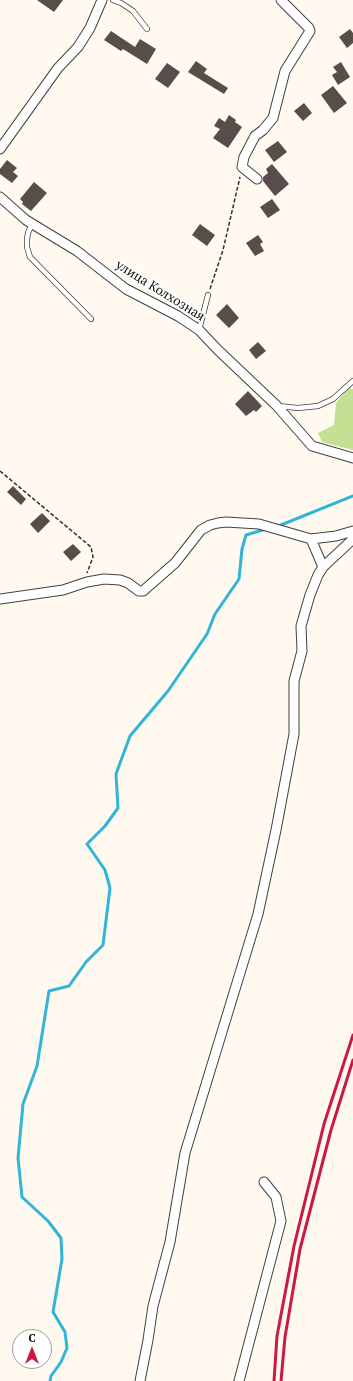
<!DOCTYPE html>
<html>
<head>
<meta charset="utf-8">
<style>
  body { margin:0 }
  #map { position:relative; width:353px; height:1381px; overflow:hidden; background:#fff9f0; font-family:"PT Serif",serif }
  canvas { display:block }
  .north { position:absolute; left:12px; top:1329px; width:40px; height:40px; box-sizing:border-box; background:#fff; border:1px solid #9f9f9f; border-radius:50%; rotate:0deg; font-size:11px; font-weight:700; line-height:16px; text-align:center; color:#0e0e0e }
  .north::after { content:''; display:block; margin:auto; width:14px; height:18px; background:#cb1943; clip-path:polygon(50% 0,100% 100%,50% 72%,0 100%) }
</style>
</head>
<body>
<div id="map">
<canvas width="353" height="1381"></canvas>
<div class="north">С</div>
</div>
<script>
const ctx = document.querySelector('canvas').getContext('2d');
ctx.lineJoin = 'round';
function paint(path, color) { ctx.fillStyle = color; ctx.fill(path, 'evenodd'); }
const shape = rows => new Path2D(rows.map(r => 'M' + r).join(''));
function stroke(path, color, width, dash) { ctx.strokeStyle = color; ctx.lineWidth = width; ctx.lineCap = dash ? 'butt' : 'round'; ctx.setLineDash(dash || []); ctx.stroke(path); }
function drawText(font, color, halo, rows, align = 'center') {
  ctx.font = font + ' "PT Serif",serif'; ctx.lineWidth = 4; ctx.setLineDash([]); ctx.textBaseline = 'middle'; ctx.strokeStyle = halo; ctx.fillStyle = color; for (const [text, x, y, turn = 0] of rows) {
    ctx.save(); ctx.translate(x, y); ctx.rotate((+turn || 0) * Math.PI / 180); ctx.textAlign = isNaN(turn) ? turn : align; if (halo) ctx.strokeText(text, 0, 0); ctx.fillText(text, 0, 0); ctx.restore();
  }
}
paint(shape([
  [349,388,353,389,353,450,322,442,318,433,334,425,336,403]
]), '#c4e093');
stroke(shape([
  [276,527,353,496],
  [50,1381,51,1376,61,1362,67,1348,65,1332,53,1312,62,1259,61,1238,48,1221,22,1197,18,1158,23,1104,37,1066,49,991,69,986,86,962,103,945,110,888,105,870,87,844,105,826,118,808,116,774,130,736,168,691,207,634,215,614,239,579,242,549,246,535,266,529]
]), '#30b5d9', 3);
paint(shape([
  [37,0,63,0,54,12],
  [350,29,353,33,353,43,347,48,339,37],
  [111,31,135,47,140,39,156,49,147,64,123,49,121,51,104,40],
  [196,61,207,69,204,73,228,88,224,94,188,72],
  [341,62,350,77,338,85,332,75,337,72,333,67],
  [167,63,180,72,168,88,155,79],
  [333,86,347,103,334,113,321,95],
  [304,103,312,113,303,121,294,111],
  [229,115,236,120,235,122,242,127,228,148,213,138,220,129,214,126,219,118,225,122],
  [278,141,287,152,274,162,265,150],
  [7,160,17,168,13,172,18,176,12,183,0,174,0,169],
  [272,164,289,184,275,196,263,181,263,177,268,173,266,169],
  [34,182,47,193,31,211,22,204,23,202,20,199],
  [272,199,280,210,268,218,260,207],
  [200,224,215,235,207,246,192,235],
  [258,235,263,242,260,244,264,251,255,256,246,243],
  [227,304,239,318,229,328,216,315],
  [258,342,266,351,256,359,249,350],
  [248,391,262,406,256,412,254,410,246,416,235,404],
  [13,486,26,499,21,505,7,492],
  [42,513,50,521,38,533,30,524],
  [73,544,81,552,71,561,63,552]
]), '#584d4a');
const service = shape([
  [113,0,121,3,133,11,147,29],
  [32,224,28,233,27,239,27,247,30,257,91,319],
  [199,330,208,295],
  [278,406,298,408,318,406,333,399,353,381]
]);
const minor = shape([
  [0,149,58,68,78,47,90,28,102,0],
  [257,179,242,167,244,157,255,136,263,130,273,118,285,71,310,31,309,28,281,0],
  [0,197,26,220,77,251,126,289,178,316,199,330,218,350,277,406,312,446,353,458],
  [323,567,311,539,336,536,353,531],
  [0,599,63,590,87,582,104,579,120,580,128,583,139,591,143,591,175,563,201,530,210,525,218,523,226,522,259,524,311,539],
  [140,1381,148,1340,153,1306,170,1242,185,1153,258,914,276,830,294,734,294,681,302,651,301,626,310,595,318,575,323,567,353,539],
  [239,1381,281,1221,276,1197,264,1182]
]);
stroke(service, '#414141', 6);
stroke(minor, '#414141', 11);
stroke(shape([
  [210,289,223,250,240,177],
  [0,471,91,547,93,557,87,573]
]), '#303030', 1.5, [4, 2]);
stroke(service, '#fff', 4.5);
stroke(minor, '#fff', 9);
stroke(shape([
  [274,1381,277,1336,294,1246,324,1124,353,1035],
  [281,1381,285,1337,300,1249,331,1130,353,1060]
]), '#cb1943', 3);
drawText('13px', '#0e0e0e', '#fff', [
  ["улица Колхозная",160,291,32]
]);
</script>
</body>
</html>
